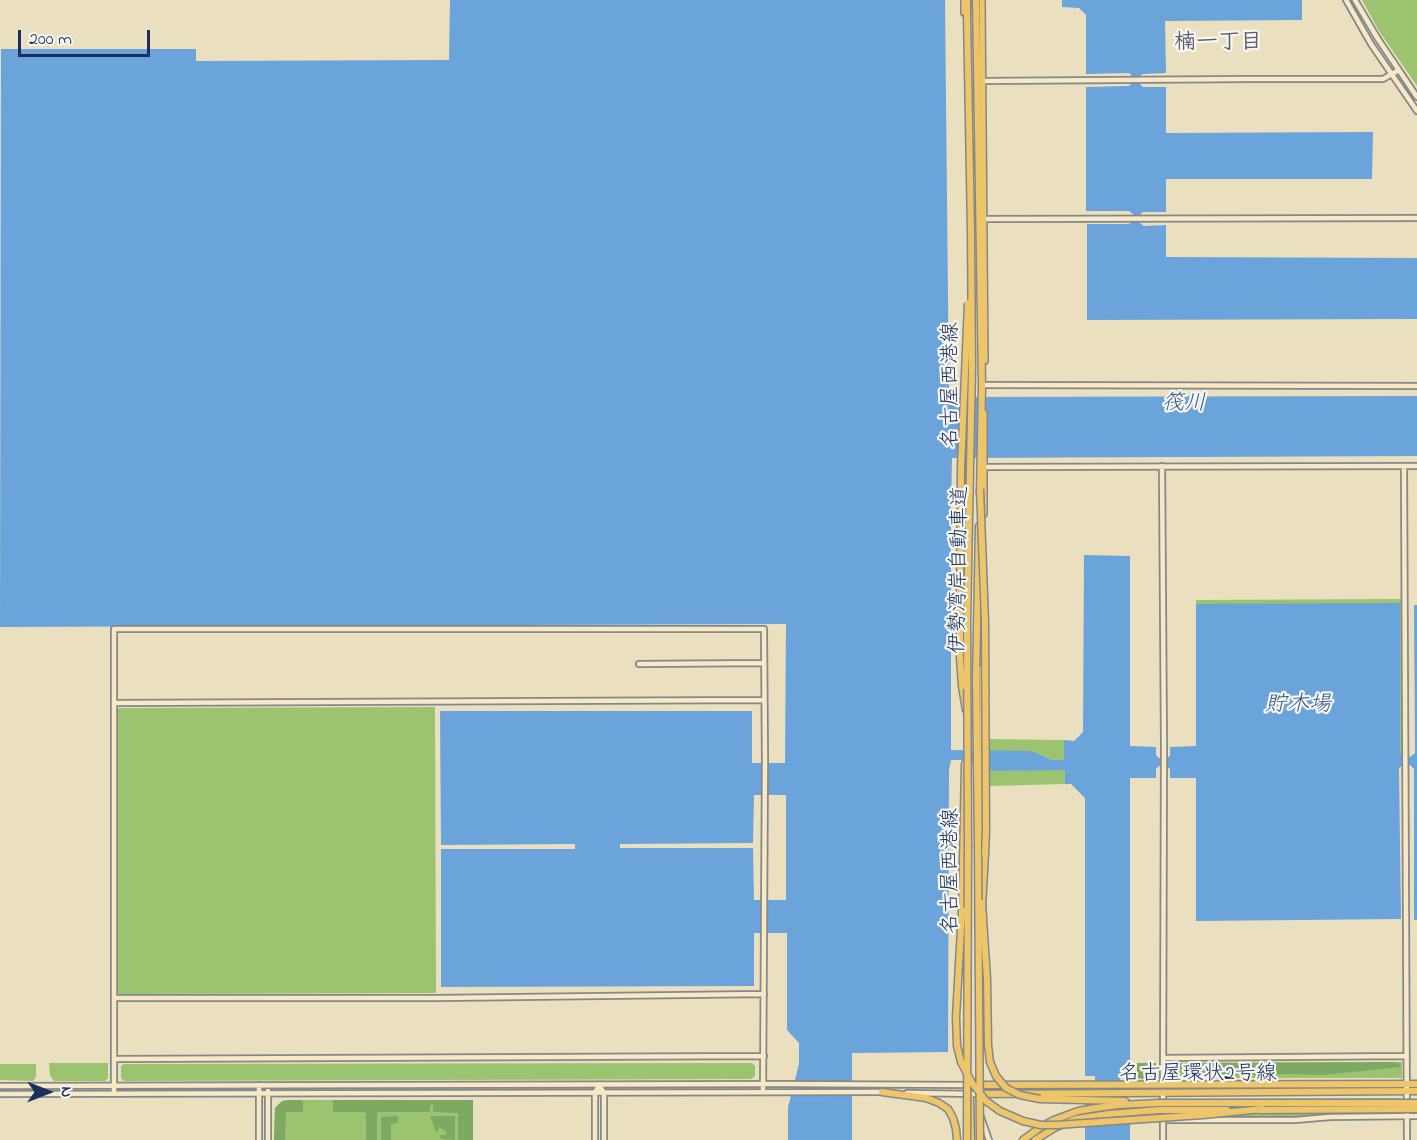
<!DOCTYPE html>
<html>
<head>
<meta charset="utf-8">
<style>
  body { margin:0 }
  #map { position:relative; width:1417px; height:1140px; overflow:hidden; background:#eae0bf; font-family:"Indie Flower",sans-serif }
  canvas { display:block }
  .north { position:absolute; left:18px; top:1062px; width:60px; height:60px; -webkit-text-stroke:4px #f6f6f2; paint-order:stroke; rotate:90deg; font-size:16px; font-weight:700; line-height:24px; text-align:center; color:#1b2f5e }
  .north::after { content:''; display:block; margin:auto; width:21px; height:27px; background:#1b2f5e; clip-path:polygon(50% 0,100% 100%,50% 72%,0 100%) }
  .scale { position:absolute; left:18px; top:30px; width:132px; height:27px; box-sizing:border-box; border:3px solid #1b2f5e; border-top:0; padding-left:8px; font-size:18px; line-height:21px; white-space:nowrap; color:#1b2f5e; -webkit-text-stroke:4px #f6f6f2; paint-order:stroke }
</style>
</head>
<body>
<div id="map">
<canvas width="1417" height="1140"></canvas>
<div class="north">N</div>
<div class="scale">200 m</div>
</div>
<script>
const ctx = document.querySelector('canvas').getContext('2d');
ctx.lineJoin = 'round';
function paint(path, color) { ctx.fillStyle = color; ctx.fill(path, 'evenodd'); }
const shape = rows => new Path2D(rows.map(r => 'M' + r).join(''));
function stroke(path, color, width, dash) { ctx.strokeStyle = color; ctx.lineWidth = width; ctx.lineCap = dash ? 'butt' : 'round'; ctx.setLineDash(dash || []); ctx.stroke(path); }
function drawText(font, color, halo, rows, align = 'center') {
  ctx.font = font + ' "Indie Flower","Klee One",sans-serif'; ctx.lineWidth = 4.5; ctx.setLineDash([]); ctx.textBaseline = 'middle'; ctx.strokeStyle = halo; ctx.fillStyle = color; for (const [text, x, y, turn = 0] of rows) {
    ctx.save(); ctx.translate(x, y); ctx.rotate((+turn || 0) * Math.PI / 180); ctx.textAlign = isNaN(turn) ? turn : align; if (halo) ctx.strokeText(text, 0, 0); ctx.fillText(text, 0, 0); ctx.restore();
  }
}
paint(shape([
  [1362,0,1417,0,1417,86,1379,31],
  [1404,599,1403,756,1196,604,1196,600],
  [435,707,436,992,435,993,119,994,117,991,117,710,119,708],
  [988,739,1064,740,1064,760,1052,760,1032,751,988,751],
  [988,769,994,771,1065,769,1065,784,989,786],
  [1402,1062,1402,1078,1170,1078,1170,1063],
  [49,1063,108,1063,108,1078,105,1081,54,1081,50,1076],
  [752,1063,755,1066,755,1076,751,1079,124,1081,121,1078,121,1066,124,1064],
  [0,1064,36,1064,36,1077,33,1081,0,1080],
  [1401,1098,1401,1111,1398,1113,1329,1114,1292,1118,1173,1117,1170,1114,1170,1099],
  [289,1100,473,1100,473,1140,274,1140,275,1108,282,1101]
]), '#9cc36f');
paint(shape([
  [1391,1062,1399,1063,1401,1067,1322,1075,1294,1074,1188,1076,1188,1068,1176,1070,1171,1066,1174,1063],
  [1137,1063,1156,1063,1156,1071,1154,1076,1143,1079,1137,1078],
  [289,1100,301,1100,303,1102,303,1110,302,1112,286,1112,285,1140,274,1140,275,1108,282,1101],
  [333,1100,473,1100,473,1140,458,1140,458,1113,433,1112,433,1105,430,1105,430,1112,377,1112,377,1140,366,1140,366,1113,364,1112,333,1112],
  [398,1116,398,1123,391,1124,391,1140,381,1140,381,1117],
  [430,1116,455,1116,455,1140,442,1139,440,1137,440,1135,447,1135,446,1131,439,1127,438,1131,436,1132]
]), '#7da962');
paint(shape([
  [450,0,945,0,949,397,1417,396,1417,456,952,458,951,509,951,750,1032,751,1052,760,1064,760,1064,740,1074,741,1083,732,1084,555,1130,556,1130,746,1156,747,1156,755,1159,758,1167,758,1170,756,1170,747,1196,746,1196,604,1400,603,1400,753,1403,756,1410,757,1415,753,1414,605,1417,605,1417,920,1414,920,1414,769,1410,765,1403,765,1399,768,1401,919,1196,921,1196,778,1170,778,1170,769,1166,766,1159,766,1156,769,1156,778,1130,778,1130,1076,1120,1076,1121,1099,1130,1099,1130,1140,1085,1140,1085,1099,1095,1099,1095,1076,1085,1076,1085,798,1071,784,1065,784,1065,770,994,771,961,760,951,760,949,770,948,1052,852,1053,852,1140,788,1140,788,1107,799,1064,799,1043,787,1030,787,933,754,933,754,986,441,987,441,849,575,849,575,844,441,845,440,711,752,711,752,763,785,763,786,624,0,627,1,49,196,49,196,61,449,60],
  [754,795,786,795,786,900,754,900,753,848,620,848,620,844,753,843],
  [1062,0,1302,0,1302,20,1165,21,1166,73,1143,74,1140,76,1140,84,1143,87,1166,87,1166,133,1373,132,1372,179,1166,179,1166,212,1143,212,1140,215,1140,223,1144,226,1166,225,1166,257,1417,258,1417,319,1087,320,1087,224,1129,224,1134,220,1134,215,1129,211,1086,211,1086,87,1129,86,1132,83,1132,76,1129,73,1086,74,1086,15,1079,8,1062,7]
]), '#6aa4da');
const secondary = shape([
  [1346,0,1371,44,1417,111],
  [1355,0,1378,39,1417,97],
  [981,81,1247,79,1383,79,1399,70],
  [984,219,1417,218],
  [985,385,1417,386],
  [1162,466,1164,747,1163,1084],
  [1404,466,1407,1140],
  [984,467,1417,466],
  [639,664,764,663],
  [114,703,764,700],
  [114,998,438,998,764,994],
  [1163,1058,1407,1056],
  [115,1059,764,1056],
  [259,1085,259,1140],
  [0,1086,782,1084,970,1085],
  [268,1091,268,1140],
  [1163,1092,1163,1140],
  [114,1093,114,629,764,629,765,761,763,1092],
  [907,1093,979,1094],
  [0,1094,884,1092],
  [981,1117,989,1140],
  [1163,1120,1295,1120,1330,1117,1417,1116],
  [595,1140,595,1093,599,1085,604,1093,604,1140]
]);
const primary = shape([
  [964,0,964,13],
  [982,0,985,361],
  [984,514,984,413],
  [982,859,982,668]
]);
const highway = shape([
  [967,0,967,14],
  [976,0,982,385,980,494],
  [962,686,966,710],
  [978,846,976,679,979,526],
  [982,907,985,854],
  [962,910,965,764],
  [979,1085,1417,1084],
  [882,1092,926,1098,939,1103,948,1109,953,1118,956,1129,957,1140],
  [979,1094,1417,1091],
  [970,1096,971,1140],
  [1040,1099,1125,1101],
  [1023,1140,1041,1127,1054,1120,1078,1111,1096,1108,1118,1105,1159,1103],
  [1035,1140,1056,1127,1076,1119,1109,1114,1160,1110]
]);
stroke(secondary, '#82888e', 8);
stroke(primary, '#82888e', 8);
stroke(highway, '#82888e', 9);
stroke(secondary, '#f8e8c3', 4.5);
stroke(primary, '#eec569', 5);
stroke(highway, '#eec569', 6);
const highwayBridge = shape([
  [980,489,985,621,986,831,985,854],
  [962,686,960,658,960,595,961,467,968,303],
  [978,846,980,1140],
  [982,903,987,979,988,1045,990,1062,996,1076,1006,1088,1020,1095,1040,1099],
  [962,910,956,1017,957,1046,961,1062,972,1083,986,1101,1000,1111,1023,1121,1041,1125,1056,1125,1203,1115,1262,1109],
  [1159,1103,1417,1103],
  [1160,1110,1227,1110],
  [1259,1110,1417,1109],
  [967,1140,968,846,967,622,972,367,971,231,967,14]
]);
stroke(highwayBridge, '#82888e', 9, []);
stroke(highwayBridge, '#eec569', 6);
drawText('21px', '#1b2f5e', '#f6f6f2', [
  ["名古屋西港線",953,385,-90],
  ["伊勢湾岸自動車道",961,570,-89],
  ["名古屋西港線",953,871,-90],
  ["名古屋環状2号線",1198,1076]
]);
drawText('bold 22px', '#5d5b6d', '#f6f6f2', [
  ["楠一丁目",1218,44]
]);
drawText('italic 22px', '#375889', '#f6f6f2', [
  ["筏川",1184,405],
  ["貯木場",1298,706]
]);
</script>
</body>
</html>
